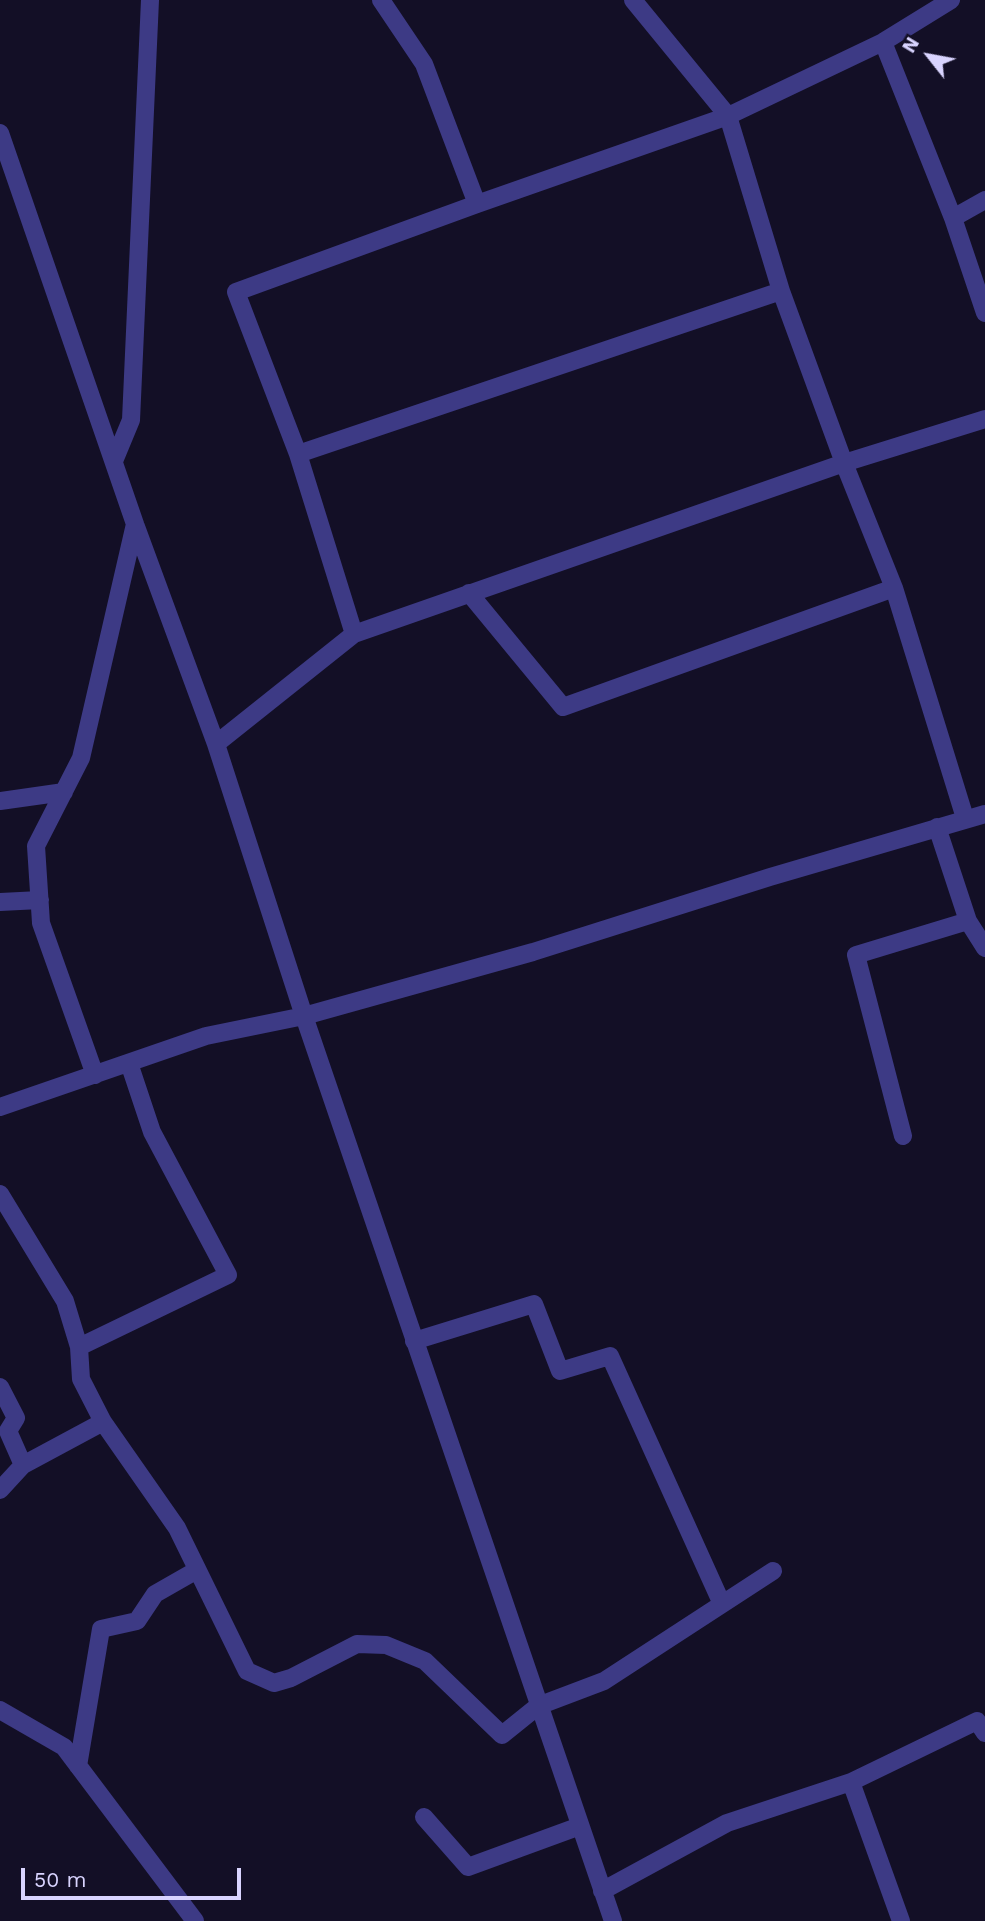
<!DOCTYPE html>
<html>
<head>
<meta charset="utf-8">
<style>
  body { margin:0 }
  #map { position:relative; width:985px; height:1921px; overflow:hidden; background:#130f26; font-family:"Work Sans",sans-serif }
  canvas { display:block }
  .north { position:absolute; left:894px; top:21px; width:70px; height:70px; -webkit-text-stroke:5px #130f26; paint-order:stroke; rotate:301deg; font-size:19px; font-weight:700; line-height:28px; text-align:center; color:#d9d4ff }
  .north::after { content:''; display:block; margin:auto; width:24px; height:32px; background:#d9d4ff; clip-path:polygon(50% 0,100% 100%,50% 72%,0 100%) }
  .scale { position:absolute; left:21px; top:1868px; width:220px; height:32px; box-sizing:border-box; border:4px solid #d9d4ff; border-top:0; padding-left:9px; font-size:21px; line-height:24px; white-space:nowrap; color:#d9d4ff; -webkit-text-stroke:5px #130f26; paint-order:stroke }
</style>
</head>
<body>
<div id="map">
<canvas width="985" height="1921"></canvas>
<div class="north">N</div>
<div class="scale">50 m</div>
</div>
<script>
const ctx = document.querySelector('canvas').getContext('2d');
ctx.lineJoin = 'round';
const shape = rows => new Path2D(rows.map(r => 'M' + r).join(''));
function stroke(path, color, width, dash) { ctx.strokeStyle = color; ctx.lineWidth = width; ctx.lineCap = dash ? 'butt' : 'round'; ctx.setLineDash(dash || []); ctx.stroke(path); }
stroke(shape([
  [381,0,424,64,477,204],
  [633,0,728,116,781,291,844,463,894,588,965,818],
  [883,42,953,218],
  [0,133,135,524,216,744,304,1016,613,1921],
  [985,200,953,218,985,313],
  [298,454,781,291],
  [114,461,131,420,150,0],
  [469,593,563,707,894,588],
  [354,634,298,454,236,292,477,204,728,116,883,42,951,0],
  [216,744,354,634,844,463,985,419],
  [0,801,64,792],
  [0,902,40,900],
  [968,921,985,948],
  [95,1075,41,923,36,846,81,758,135,524],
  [0,1107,206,1036,304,1016,533,952,770,877,985,814],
  [903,1136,856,955,968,921,937,827],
  [0,1194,65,1301,79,1347,81,1379,103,1422,177,1528,247,1671,274,1683,291,1678,357,1644,386,1645,425,1661,502,1735,538,1706,604,1681,773,1571],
  [414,1341,534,1304,560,1371,610,1356,722,1604],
  [79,1347,228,1275,152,1132,129,1063],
  [0,1387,16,1418,8,1431,23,1465],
  [0,1490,23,1465,103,1422],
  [0,1710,64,1747,195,1921],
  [78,1766,101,1629,137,1621,155,1594,197,1570],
  [851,1782,901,1921],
  [424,1817,468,1867,580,1826],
  [602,1891,727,1823,851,1782,977,1721,985,1733]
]), '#3d3a85', 18);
</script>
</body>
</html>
